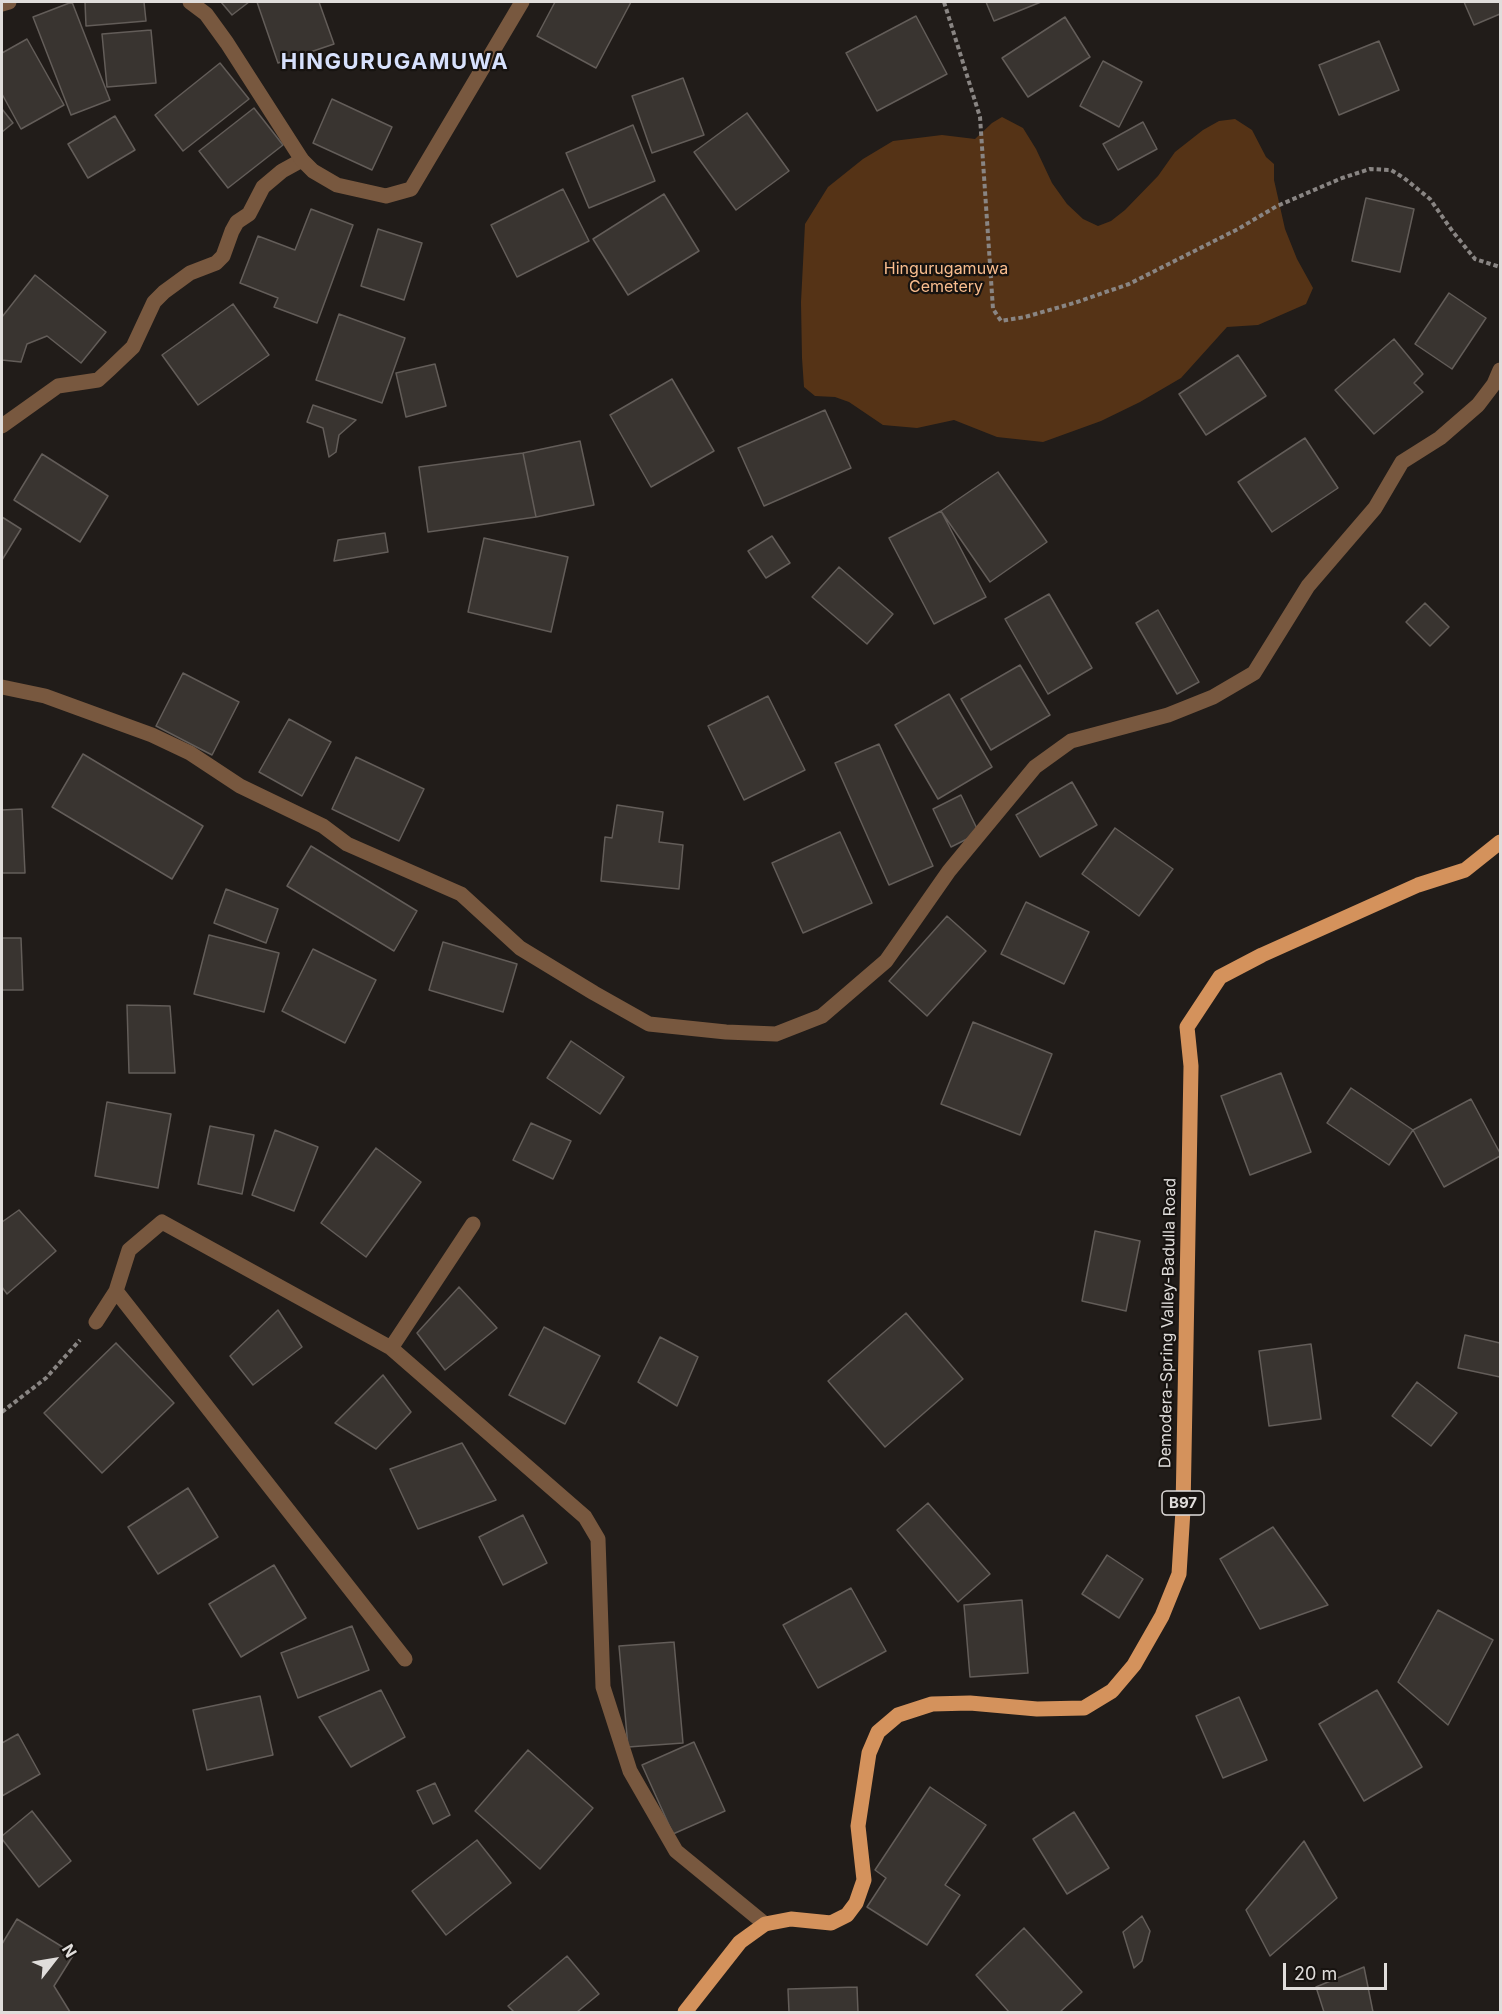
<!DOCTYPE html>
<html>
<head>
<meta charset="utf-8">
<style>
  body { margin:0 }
  #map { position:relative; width:1502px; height:2014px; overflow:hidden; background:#211c19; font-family:Inter,sans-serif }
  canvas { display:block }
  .frame { position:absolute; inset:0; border:3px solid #e0dddb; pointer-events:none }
  .north { position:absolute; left:24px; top:1930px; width:60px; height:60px; -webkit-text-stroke:4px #171310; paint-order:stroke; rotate:59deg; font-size:16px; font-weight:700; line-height:24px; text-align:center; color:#e0dddb }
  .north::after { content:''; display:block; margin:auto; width:21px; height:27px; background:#e0dddb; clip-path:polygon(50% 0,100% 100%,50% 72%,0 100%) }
  .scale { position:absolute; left:1283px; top:1963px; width:104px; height:27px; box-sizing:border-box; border:3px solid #e0dddb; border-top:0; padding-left:8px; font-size:18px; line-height:21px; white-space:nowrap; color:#e0dddb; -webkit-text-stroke:4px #171310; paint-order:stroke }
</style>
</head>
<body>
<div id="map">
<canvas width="1502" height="2014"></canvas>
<div class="frame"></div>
<div class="north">N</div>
<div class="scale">20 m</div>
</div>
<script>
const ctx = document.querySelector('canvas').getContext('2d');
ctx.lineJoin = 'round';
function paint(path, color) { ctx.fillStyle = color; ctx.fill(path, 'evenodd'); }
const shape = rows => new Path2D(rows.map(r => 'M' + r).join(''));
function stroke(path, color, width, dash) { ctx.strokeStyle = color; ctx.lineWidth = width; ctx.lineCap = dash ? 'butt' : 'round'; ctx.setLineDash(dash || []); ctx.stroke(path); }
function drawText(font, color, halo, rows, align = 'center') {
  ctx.font = font + ' Inter,sans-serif'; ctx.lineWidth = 4.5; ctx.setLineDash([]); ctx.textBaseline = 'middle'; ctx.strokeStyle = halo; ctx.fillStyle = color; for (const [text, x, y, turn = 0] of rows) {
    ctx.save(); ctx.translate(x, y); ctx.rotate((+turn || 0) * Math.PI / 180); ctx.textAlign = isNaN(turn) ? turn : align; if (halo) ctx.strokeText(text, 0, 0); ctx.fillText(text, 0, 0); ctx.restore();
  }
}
paint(shape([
  [1002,117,1023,128,1036,149,1052,183,1067,204,1083,219,1098,226,1111,221,1125,210,1158,176,1175,152,1203,130,1219,121,1235,119,1252,130,1266,157,1274,164,1274,180,1285,229,1297,259,1313,288,1306,304,1258,325,1227,327,1181,378,1140,402,1101,421,1043,442,997,437,954,420,917,428,883,425,849,402,835,397,815,396,804,387,802,358,801,302,805,224,828,187,863,159,893,141,942,135,975,139,992,123]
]), '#553316');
const building = shape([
  [72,2,110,100,71,115,33,17,72,2],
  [85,2,144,2,146,21,86,26,85,2],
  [221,2,249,2,232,15,221,2],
  [257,2,319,2,334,44,278,63,257,2],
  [555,2,631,2,596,68,537,36,555,2],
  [986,2,1041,2,994,21,986,2],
  [1464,2,1500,2,1500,14,1474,25,1464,2],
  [916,16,947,74,877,111,846,53,916,16],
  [1065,17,1090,57,1028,97,1002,58,1065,17],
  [151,30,156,83,107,87,102,34,151,30],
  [27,39,64,105,21,129,2,94,2,53,27,39],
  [1379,41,1399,90,1339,115,1319,65,1379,41],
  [1103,61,1142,82,1119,127,1080,106,1103,61],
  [220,63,249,99,183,151,155,115,220,63],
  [683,78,704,135,652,153,632,96,683,78],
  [332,99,392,127,372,170,313,143,332,99],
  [254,108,283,145,228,188,199,151,254,108],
  [2,109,13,123,2,132,2,109],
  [747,113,789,171,736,210,694,152,747,113],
  [115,116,135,150,88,178,68,144,115,116],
  [1143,122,1157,149,1118,170,1103,144,1143,122],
  [633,125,655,181,589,208,566,153,633,125],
  [563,189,589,241,517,277,491,225,563,189],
  [664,194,699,251,628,295,593,239,664,194],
  [1366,198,1414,209,1400,272,1352,261,1366,198],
  [311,209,353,225,317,323,274,307,278,298,240,283,258,236,295,250,311,209],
  [378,229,422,243,404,300,361,286,378,229],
  [35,275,106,332,81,363,47,336,27,344,21,362,2,360,2,317,35,275],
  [1449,293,1486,318,1452,369,1415,344,1449,293],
  [233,304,269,355,198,405,162,355,233,304],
  [339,314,405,338,382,403,316,380,339,314],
  [1394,339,1423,374,1414,383,1423,392,1374,434,1335,390,1394,339],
  [1238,355,1266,396,1206,435,1179,394,1238,355],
  [435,364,446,406,406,417,396,373,435,364],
  [672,379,714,451,651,487,610,415,672,379],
  [313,405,356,420,339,435,336,452,329,457,323,428,307,422,313,405],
  [825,410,851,468,764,506,738,448,825,410],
  [1305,438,1338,488,1272,532,1238,482,1305,438],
  [580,441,594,505,536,517,523,453,580,441],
  [523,453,536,517,428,532,419,467,523,453],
  [42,454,108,496,80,542,14,500,42,454],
  [998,472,1047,542,990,582,941,511,998,472],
  [941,511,986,597,934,624,889,538,941,511],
  [2,517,21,529,2,560,2,517],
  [385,533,388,552,334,561,338,540,385,533],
  [772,536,790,563,766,578,748,551,772,536],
  [484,538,568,557,551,632,468,612,484,538],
  [839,567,893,614,867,644,812,597,839,567],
  [1049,594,1092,668,1048,694,1005,619,1049,594],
  [1425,603,1449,627,1430,646,1406,622,1425,603],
  [1158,610,1199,682,1177,694,1136,623,1158,610],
  [1020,665,1050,715,991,750,961,699,1020,665],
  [183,673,239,702,212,755,156,726,183,673],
  [949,694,992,767,938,799,895,725,949,694],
  [768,696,805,770,744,800,708,726,768,696],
  [289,719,331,742,302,796,259,772,289,719],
  [879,744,933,866,889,885,835,763,879,744],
  [83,754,203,826,172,879,52,807,83,754],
  [356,757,424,789,399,841,332,809,356,757],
  [1072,782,1097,825,1040,857,1016,815,1072,782],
  [961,795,979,833,951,847,933,809,961,795],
  [617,805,663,812,659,842,683,845,679,889,601,881,605,837,612,838,617,805],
  [22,809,25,873,2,873,2,810,22,809],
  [1115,828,1173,869,1139,916,1082,874,1115,828],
  [840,832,872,903,803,933,772,863,840,832],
  [311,846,417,911,394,951,287,886,311,846],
  [226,889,278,909,266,943,214,923,226,889],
  [1026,902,1089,932,1064,984,1001,954,1026,902],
  [947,916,986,951,927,1016,889,981,947,916],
  [209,935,279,953,264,1012,194,994,209,935],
  [2,938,21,938,23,990,2,990,2,938],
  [443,942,517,964,503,1012,429,990,443,942],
  [313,949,376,980,345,1043,282,1011,313,949],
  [127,1005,170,1006,175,1073,129,1073,127,1005],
  [973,1022,1052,1054,1020,1135,941,1104,973,1022],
  [571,1041,624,1077,600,1114,547,1078,571,1041],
  [1281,1073,1311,1152,1250,1175,1221,1096,1281,1073],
  [1351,1088,1413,1130,1389,1165,1327,1123,1351,1088],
  [1471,1099,1500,1153,1500,1156,1444,1187,1413,1130,1471,1099],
  [107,1102,171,1114,158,1188,95,1176,107,1102],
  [531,1123,571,1141,553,1179,513,1160,531,1123],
  [210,1126,254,1135,242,1194,198,1184,210,1126],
  [275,1130,318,1147,294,1211,252,1195,275,1130],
  [376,1148,421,1182,366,1257,321,1223,376,1148],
  [19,1210,56,1251,7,1294,2,1287,2,1222,19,1210],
  [1095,1231,1140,1241,1126,1311,1082,1301,1095,1231],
  [459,1287,497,1328,445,1370,417,1333,459,1287],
  [278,1310,302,1347,253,1385,230,1356,278,1310],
  [906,1313,963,1379,885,1447,828,1381,906,1313],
  [544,1327,600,1356,565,1424,509,1395,544,1327],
  [1465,1335,1500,1343,1500,1377,1458,1368,1465,1335],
  [660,1337,698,1357,677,1406,638,1382,660,1337],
  [116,1343,174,1403,102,1473,44,1413,116,1343],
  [1311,1344,1321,1419,1269,1426,1259,1351,1311,1344],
  [383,1375,411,1412,376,1449,335,1423,383,1375],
  [1417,1382,1457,1413,1431,1446,1392,1416,1417,1382],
  [462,1443,496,1500,418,1529,390,1469,462,1443],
  [188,1488,218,1537,158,1574,128,1527,188,1488],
  [928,1503,990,1574,958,1602,897,1530,928,1503],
  [523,1515,547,1563,503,1585,479,1537,523,1515],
  [1273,1527,1328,1605,1260,1629,1220,1559,1273,1527],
  [1107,1555,1143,1579,1119,1618,1082,1594,1107,1555],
  [274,1565,306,1618,241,1657,209,1604,274,1565],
  [851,1588,886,1651,818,1688,783,1625,851,1588],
  [1022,1600,1028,1673,970,1677,964,1605,1022,1600],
  [1438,1610,1493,1640,1448,1725,1398,1682,1438,1610],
  [352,1626,369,1670,298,1698,281,1653,352,1626],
  [674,1642,683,1743,628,1747,619,1646,674,1642],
  [381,1690,405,1737,351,1767,319,1717,381,1690],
  [1377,1690,1422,1767,1364,1801,1319,1724,1377,1690],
  [260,1696,273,1755,207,1770,193,1710,260,1696],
  [1239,1697,1267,1760,1223,1778,1196,1716,1239,1697],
  [18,1734,40,1774,2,1796,2,1743,18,1734],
  [694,1742,725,1811,673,1834,642,1765,694,1742],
  [528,1750,593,1808,540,1869,475,1811,528,1750],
  [435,1783,450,1815,433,1824,417,1791,435,1783],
  [930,1787,986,1825,945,1885,960,1895,927,1945,867,1907,886,1878,875,1870,930,1787],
  [32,1811,71,1861,39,1887,2,1839,2,1836,32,1811],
  [1074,1812,1109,1868,1067,1894,1033,1839,1074,1812],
  [477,1840,511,1883,446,1935,412,1891,477,1840],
  [1304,1841,1337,1898,1270,1956,1246,1910,1304,1841],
  [1142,1916,1150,1931,1142,1961,1134,1968,1123,1932,1142,1916],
  [17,1919,74,1954,54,1986,70,2012,2,2012,2,1944,17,1919],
  [1024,1928,1082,1992,1060,2012,1009,2012,976,1975,1024,1928],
  [567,1956,599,1994,577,2012,514,2012,508,2006,567,1956],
  [1364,1967,1373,2012,1324,2012,1316,1987,1364,1967],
  [857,1987,858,2012,789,2012,788,1989,857,1987]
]);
paint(building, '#393430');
stroke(building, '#635d59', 1.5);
stroke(shape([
  [944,2,980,117,993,309,1001,321,1025,317,1074,303,1129,284,1238,229,1277,206,1342,178,1370,169,1391,170,1404,178,1430,199,1453,232,1475,259,1500,267],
  [2,1412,46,1378,80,1340]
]), '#898583', 4, [4.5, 3]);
stroke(shape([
  [2,426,58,386,98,380,110,369,133,347,154,302,164,292,190,273,216,263,223,256,232,231,237,222,249,214,263,187,282,171,302,160],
  [2,687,45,696,152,735,190,753,240,786,323,826,347,844,461,894,520,948,594,993,649,1024,726,1032,776,1034,822,1016,886,961,949,871,1035,767,1071,741,1168,715,1213,697,1254,673,1308,586,1375,508,1402,462,1440,438,1478,405,1494,384,1500,370],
  [116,1291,405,1659],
  [96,1322,116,1291,129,1250,162,1222,391,1348,585,1517,598,1539,603,1687,630,1771,676,1851,765,1924],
  [391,1348,473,1224]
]), '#78583f', 15);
stroke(shape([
  [190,2,206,14,227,43,302,160,313,171,337,185,386,196,411,189,522,2],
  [2,4,9,2]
]), '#78583f', 15);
stroke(shape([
  [685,2012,740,1942,765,1924,791,1919,831,1923,847,1915,856,1903,864,1880,858,1826,869,1753,878,1732,898,1715,932,1704,970,1703,1037,1709,1084,1708,1112,1691,1134,1665,1162,1616,1179,1574,1183,1510,1191,1066,1187,1027,1220,977,1262,955,1418,885,1465,870,1500,842]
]), '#d4925c', 15);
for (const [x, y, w] of [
  [1183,1503,42]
]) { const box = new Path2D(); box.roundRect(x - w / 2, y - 12, w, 24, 4.5); ctx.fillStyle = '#171310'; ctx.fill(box); stroke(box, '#e0dddb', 1.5); }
drawText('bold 15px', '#e0dddb', null, [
  ["B97",1183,1503]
]);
drawText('16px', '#f9bd8e', '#171310', [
  ["Hingurugamuwa",946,269],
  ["Cemetery",946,287]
]);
drawText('16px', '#e0dddb', '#171310', [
  ["Demodera-Spring Valley-Badulla Road",1168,1323,-89]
]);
ctx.letterSpacing = '1.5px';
drawText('bold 22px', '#d7e1fd', '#171310', [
  ["HINGURUGAMUWA",395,62]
]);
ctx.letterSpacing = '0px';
</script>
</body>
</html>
